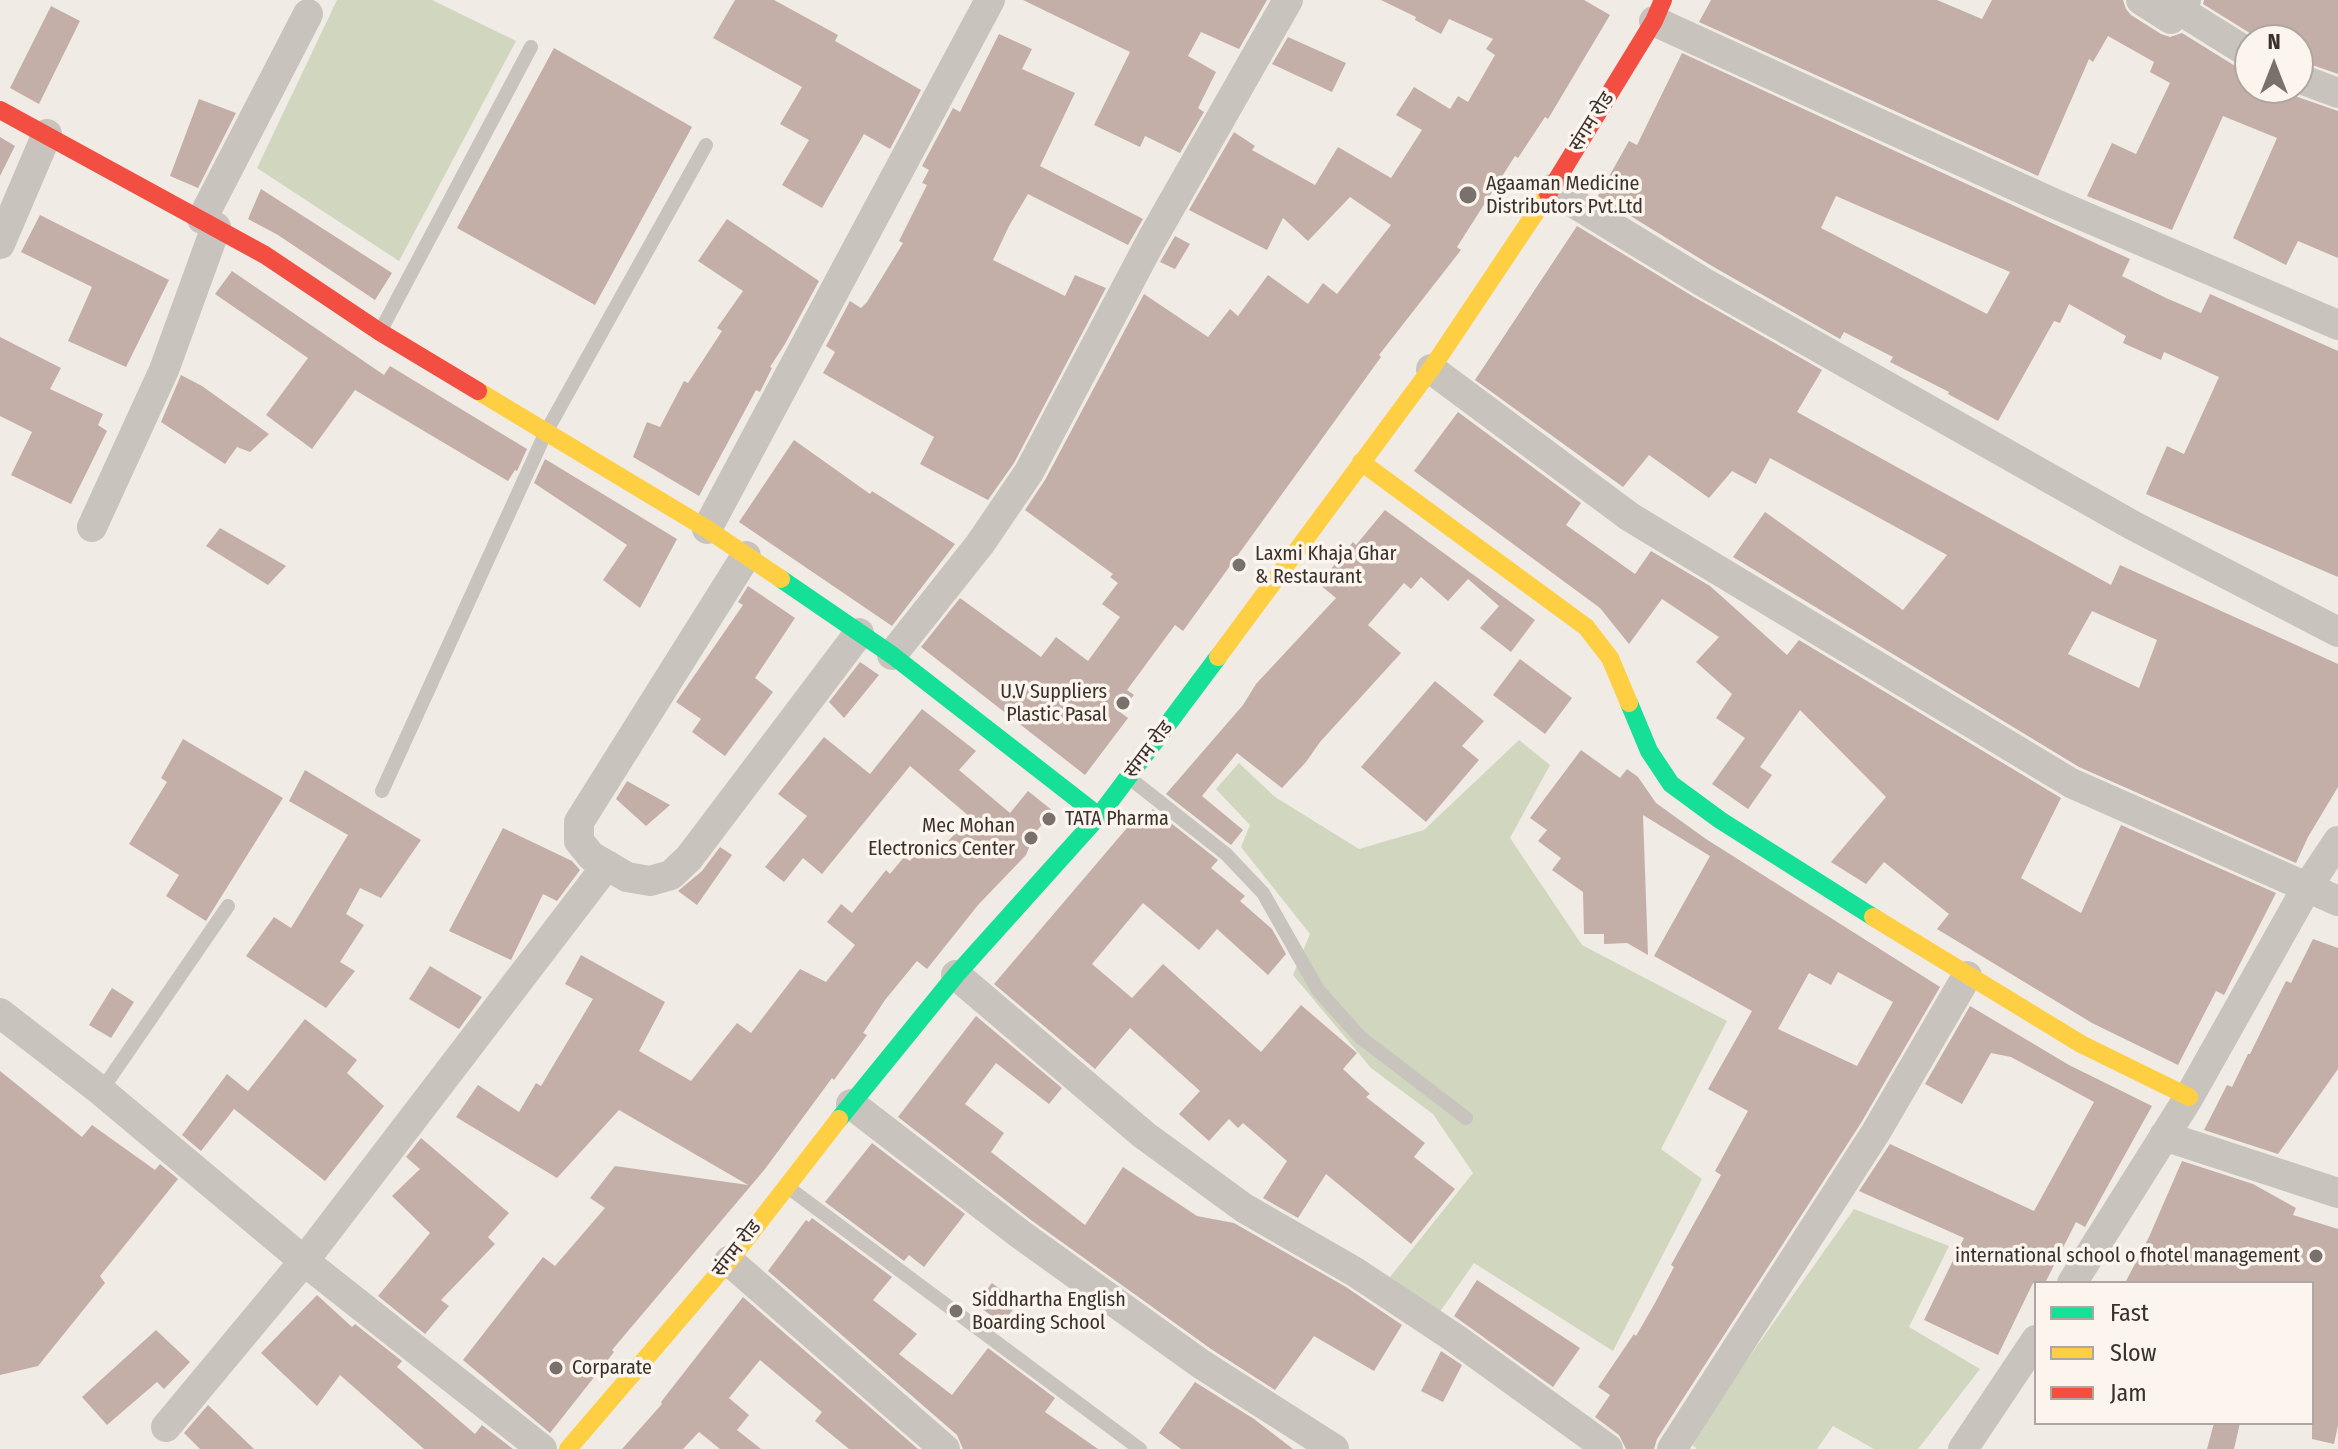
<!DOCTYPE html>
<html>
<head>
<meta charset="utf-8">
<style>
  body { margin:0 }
  #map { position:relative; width:2338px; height:1449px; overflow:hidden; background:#f0ebe5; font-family:"Fira Sans Condensed",sans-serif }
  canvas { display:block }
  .legend { position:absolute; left:2034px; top:1281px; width:280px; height:144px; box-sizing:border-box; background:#fbf5ee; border:2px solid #aea6a0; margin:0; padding:10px 14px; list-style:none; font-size:24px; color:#3b302b }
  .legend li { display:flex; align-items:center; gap:16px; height:40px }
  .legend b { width:40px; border:2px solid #aea6a0 }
  .north { position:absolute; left:2234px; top:24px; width:80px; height:80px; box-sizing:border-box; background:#fbf5ee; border:2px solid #aea6a0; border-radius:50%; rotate:0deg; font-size:22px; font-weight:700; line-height:32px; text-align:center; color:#3b302b }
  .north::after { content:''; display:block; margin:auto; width:28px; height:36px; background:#7a716c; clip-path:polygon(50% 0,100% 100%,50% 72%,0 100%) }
</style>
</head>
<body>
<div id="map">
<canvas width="2338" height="1449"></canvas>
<ul class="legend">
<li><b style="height:10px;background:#16e098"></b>Fast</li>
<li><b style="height:10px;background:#ffcf43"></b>Slow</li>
<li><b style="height:10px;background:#f24e42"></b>Jam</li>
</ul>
<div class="north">N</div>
</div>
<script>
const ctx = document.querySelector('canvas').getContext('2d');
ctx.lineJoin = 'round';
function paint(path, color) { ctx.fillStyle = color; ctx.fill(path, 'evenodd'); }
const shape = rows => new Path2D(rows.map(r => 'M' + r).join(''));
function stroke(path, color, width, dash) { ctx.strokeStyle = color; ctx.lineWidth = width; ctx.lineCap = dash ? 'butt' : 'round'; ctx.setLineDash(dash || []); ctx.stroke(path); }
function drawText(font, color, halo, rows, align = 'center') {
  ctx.font = font + ' "Fira Sans Condensed","Noto Sans Devanagari",sans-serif'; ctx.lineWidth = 7; ctx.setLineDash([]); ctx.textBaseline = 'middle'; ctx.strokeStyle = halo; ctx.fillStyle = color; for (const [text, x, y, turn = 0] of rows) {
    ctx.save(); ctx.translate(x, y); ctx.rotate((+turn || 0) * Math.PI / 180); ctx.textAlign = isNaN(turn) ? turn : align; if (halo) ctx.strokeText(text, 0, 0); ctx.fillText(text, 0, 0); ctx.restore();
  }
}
paint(shape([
  [337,0,432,0,516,41,399,261,257,168],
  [1519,740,1550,765,1510,838,1582,945,1727,1021,1661,1149,1702,1179,1613,1351,1474,1263,1437,1316,1390,1277,1473,1173,1433,1114,1371,1068,1293,975,1310,934,1241,847,1250,825,1216,789,1239,763,1275,797,1359,849,1424,830],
  [1854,1209,1949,1246,1909,1327,1980,1369,1918,1449,1874,1449,1833,1426,1817,1449,1697,1449,1689,1442]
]), '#d1d6bf');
paint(shape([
  [735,0,774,0,838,35,835,41,921,90,890,149,864,134,822,208,782,185,809,140,780,124,802,87,713,38],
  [1023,0,1267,0,1239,49,1201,32,1188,56,1216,72,1198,108,1204,112,1180,153,1145,136,1140,147,1094,125,1130,52],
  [1381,0,1584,0,1610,15,1548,119,1545,117,1518,158,1515,156,1457,247,1461,250,1379,355,1381,357,1183,631,1175,625,1127,690,1134,695,1120,712,1128,718,1085,775,921,647,960,598,1041,657,1056,637,1088,661,1120,617,1102,604,1118,583,1110,577,1113,574,1025,510,1045,480,1144,294,1208,337,1230,309,1238,316,1268,275,1308,304,1323,283,1337,294,1391,225,1350,197,1308,241,1283,218,1267,250,1189,210,1234,132,1255,146,1252,150,1315,185,1338,147,1391,178,1422,130,1396,115,1414,87,1450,109,1458,96,1468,102,1495,55,1486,49,1493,39,1449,19,1441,34,1415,20,1416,17],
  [1711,0,1937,0,1982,19,1992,0,2123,0,2126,9,2131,15,2161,34,2170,37,2182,33,2240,69,2250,72,2250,88,2283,88,2292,95,2338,111,2338,258,2298,241,2286,265,2233,238,2277,138,2223,116,2172,230,2087,196,2112,143,2136,154,2170,83,2150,72,2154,62,2108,36,2093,62,2089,59,2038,176,1699,22],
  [2204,0,2338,0,2338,74,2298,60,2298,40,2261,40,2203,4],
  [51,6,80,21,39,104,10,88],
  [999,34,1032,49,1022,69,1075,93,1040,166,1143,219,1128,245,1028,194,1009,226,993,260,1065,296,1075,275,1106,288,1014,463,988,500,920,464,934,437,823,373,835,352,826,346,850,301,861,308,867,302,903,243,899,241,927,185,922,183,929,170,922,166,953,108,960,112],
  [1288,37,1346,63,1332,92,1272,64],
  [554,48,692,127,595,305,457,228],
  [1682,53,2130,259,2122,276,2166,298,2201,313,2210,294,2338,351,2338,577,2146,494,2167,446,2184,454,2219,377,2164,352,2161,360,2123,343,2126,336,2069,304,2060,323,2054,321,1998,421,1948,394,1949,392,1890,362,1893,357,1844,332,1840,339,1712,266,1598,196,1629,141,1637,145],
  [1836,196,2010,272,1987,314,1821,228],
  [199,99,236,113,198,188,170,176],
  [0,137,15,146,0,176],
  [261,189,392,273,375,300,278,235,248,219],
  [40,215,169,280,126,367,68,341,92,287,21,252],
  [727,219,819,281,785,344,770,367,772,368,760,392,756,390,699,496,633,457,647,422,660,427,684,381,688,383,722,331,717,328,743,291,698,261],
  [1577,226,1694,297,1822,370,1797,412,2111,585,2120,565,2338,664,2338,787,2308,837,2296,863,2079,767,1733,557,1765,512,1903,610,1947,555,1770,458,1756,484,1732,471,1709,498,1649,455,1623,487,1475,380],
  [2092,611,2157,640,2139,688,2068,654],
  [1175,236,1190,244,1175,269,1160,262],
  [232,271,384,375,390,366,527,449,517,471,515,470,508,481,355,390,312,449,266,415,308,358,215,294],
  [0,337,61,368,50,389,103,414,98,425,107,431,71,504,11,475,32,432,0,416],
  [181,375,202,386,269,434,250,452,237,447,225,464,161,422],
  [1458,412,1581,503,1566,525,1635,574,1651,551,1710,586,1787,655,1799,640,2061,798,2021,878,2081,913,2121,825,2276,893,2224,995,2216,991,2178,1065,2092,1023,1937,929,1949,914,1884,862,1866,884,1831,862,1886,797,1800,710,1760,767,1772,775,1748,809,1712,784,1745,738,1716,718,1732,694,1696,662,1719,637,1662,599,1629,644,1600,608,1414,471],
  [794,440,870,494,872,491,955,544,892,626,739,522],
  [545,459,677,539,640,608,603,580,627,545,534,483],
  [1385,510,1535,620,1511,652,1480,628,1499,606,1468,579,1448,601,1421,577,1411,589,1404,583,1368,625,1401,653,1320,742,1306,762,1282,788,1237,753,1202,796,1243,830,1231,845,1166,794,1243,705,1256,684,1336,598,1319,584,1353,542,1356,545],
  [220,528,286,566,268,585,206,546],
  [748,586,795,618,755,678,773,692,725,756,692,732,701,719,676,702,743,605,738,602],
  [1520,659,1572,698,1545,734,1493,695],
  [860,662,879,675,844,718,829,702],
  [1435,681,1484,721,1462,746,1479,760,1426,822,1361,767],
  [922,709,976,751,959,770,1010,813,1028,791,1053,811,1035,833,1026,855,978,905,927,969,917,961,885,1000,863,1033,867,1035,834,1080,832,1078,765,1169,612,1350,614,1352,550,1433,463,1360,543,1257,555,1266,605,1208,590,1198,615,1166,748,1185,619,1110,557,1178,456,1117,478,1085,519,1112,536,1083,541,1086,593,999,565,984,581,955,665,1002,639,1051,691,1081,737,1023,751,1033,800,969,826,982,855,945,827,922,841,904,852,913,886,870,890,874,904,857,910,861,926,840,940,850,970,817,910,766,822,874,803,858,784,882,765,867,807,816,778,794,824,737,870,774],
  [183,739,283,798,206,921,166,896,179,875,129,844,167,782,161,778],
  [1581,750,1620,778,1627,769,1638,777,1656,803,1706,839,1940,987,1861,1123,1657,1439,1654,1449,1626,1449,1619,1435,1595,1417,1610,1395,1598,1387,1634,1334,1636,1336,1655,1303,1674,1267,1671,1265,1721,1175,1715,1171,1748,1111,1708,1089,1752,1011,1654,956,1710,856,1643,815,1648,955,1627,943,1604,944,1604,934,1584,934,1583,892,1552,870,1561,858,1538,841,1547,830,1530,818],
  [1838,972,1893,1002,1857,1066,1778,1029,1809,973,1831,985],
  [305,770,421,840,381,898,360,888,346,914,364,925,340,962,355,971,326,1008,246,956,274,917,291,928,348,835,289,801],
  [627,781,670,805,646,826,616,799],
  [1153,809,1218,860,1211,868,1245,896,1240,901,1272,929,1286,954,1268,975,1217,929,1199,950,1143,903,1092,964,1132,998,1163,964,1261,1052,1301,1005,1357,1053,1343,1069,1370,1094,1366,1097,1425,1143,1414,1157,1455,1189,1411,1244,1326,1174,1298,1218,1263,1198,1287,1161,1243,1123,1238,1128,1229,1119,1209,1141,1179,1114,1200,1091,1130,1028,1095,1069,994,984,1138,815,1144,819],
  [503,828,572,861,580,870,557,901,543,894,511,960,449,931],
  [720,847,732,855,697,905,678,891,702,871],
  [2313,939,2338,948,2338,1069,2278,1154,2204,1130,2227,1085,2232,1087,2248,1054,2250,1054,2286,981,2291,983],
  [430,966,482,997,459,1029,409,999],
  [112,988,134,1002,111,1038,89,1025],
  [1970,1006,2069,1065,2152,1106,2085,1227,2076,1222,2045,1283,2033,1283,1998,1355,1924,1320,1964,1238,1859,1191,1890,1144,2034,1211,2094,1102,2011,1057,1991,1053,1962,1104,1925,1084],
  [976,1016,1062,1088,1049,1104,996,1063,965,1104,1004,1133,991,1152,1085,1225,1123,1167,1197,1216,1234,1223,1346,1287,1402,1325,1374,1371,1314,1336,1275,1390,1211,1349,1031,1220,898,1117],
  [305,1019,357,1060,347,1073,384,1106,325,1181,234,1109,201,1151,182,1135,227,1074,248,1091],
  [0,1071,82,1137,92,1125,155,1170,160,1164,178,1179,100,1276,105,1283,38,1366,0,1375],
  [421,1138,509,1213,488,1237,495,1244,441,1300,449,1306,425,1334,378,1296,430,1233,392,1196,420,1169,406,1157],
  [872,1143,965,1214,924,1267,909,1255,904,1261,825,1202],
  [2182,1161,2253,1184,2296,1208,2293,1215,2338,1229,2338,1425,2334,1444,2312,1439,2312,1283,2125,1283,2149,1237],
  [812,1218,892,1277,873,1300,917,1334,899,1354,952,1395,988,1348,1055,1398,1045,1412,1098,1449,963,1449,957,1435,768,1271,806,1220,809,1222],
  [1477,1280,1580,1348,1553,1387,1454,1316],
  [992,1283,1018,1303,1002,1324,976,1304],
  [317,1295,352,1327,355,1324,402,1361,397,1367,475,1434,482,1425,513,1449,424,1449,340,1375,317,1406,261,1353],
  [743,1297,918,1449,849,1449,815,1421,822,1412,760,1360,729,1398,749,1415,737,1430,761,1449,720,1449,699,1432,683,1449,622,1449,662,1404,661,1402],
  [156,1330,190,1362,164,1389,157,1382,107,1425,82,1397],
  [1441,1351,1462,1365,1443,1402,1421,1391],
  [1195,1382,1254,1419,1293,1449,1181,1449,1159,1433],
  [208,1405,254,1449,200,1449,184,1433],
  [2214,1423,2240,1423,2234,1449,2207,1449]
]), '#c3afa7');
stroke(shape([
  [381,330,531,47],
  [1132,780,1226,854,1263,893,1318,990,1360,1037,1466,1118],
  [382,791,546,432,706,145],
  [101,1091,228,906],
  [789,1188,1140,1449]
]), '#c9c3be', 14);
stroke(shape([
  [2141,0,2171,19,2186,0],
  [2178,9,2250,54],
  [1654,21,2053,203,2338,325],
  [2298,78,2338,93],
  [1551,189,1703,282,2132,525,2338,632],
  [202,219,308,14],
  [0,244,47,134],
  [1431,369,1630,517,2071,783,2338,901],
  [92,527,164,370,216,227],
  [707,529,990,0],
  [746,556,579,822,579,841,591,856,627,877,650,881,671,875,689,858,859,633],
  [892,655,980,544,1029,472,1152,239,1288,0],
  [956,975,1144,1135,1244,1208,1355,1272,1456,1339,1608,1449],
  [0,1013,101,1091,304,1261,542,1449],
  [851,1104,1020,1234,1201,1364,1334,1449],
  [2164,1136,2338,1193],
  [729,1261,945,1449],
  [2072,1283,2189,1097,2306,889,2338,841],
  [166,1427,304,1261,607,865],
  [1672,1449,1876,1132,1967,976],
  [1963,1449,2036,1340]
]), '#c9c3be', 30);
stroke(shape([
  [781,579,892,655,1099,816],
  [1629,703,1649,751,1671,784,1720,820,1873,917],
  [839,1119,956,975,1099,816,1218,657]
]), '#16e098', 18);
stroke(shape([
  [478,391,707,529,781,579],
  [1361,462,1586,627,1610,658,1629,703],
  [1218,657,1431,369,1548,194],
  [1873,917,2081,1044,2189,1097],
  [568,1449,729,1261,839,1119]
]), '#ffcf43', 18);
stroke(shape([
  [0,110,265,255,380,332,478,391],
  [1548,194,1654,21,1663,0]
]), '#f24e42', 18);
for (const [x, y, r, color] of [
  [1468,195,10,"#7a716c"],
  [1239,565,8,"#7a716c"],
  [1123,703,8,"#7a716c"],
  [1049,819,8,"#7a716c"],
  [1031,838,8,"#7a716c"],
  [2316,1256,8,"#7a716c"],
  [956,1311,8,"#7a716c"],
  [556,1368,8,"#7a716c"]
]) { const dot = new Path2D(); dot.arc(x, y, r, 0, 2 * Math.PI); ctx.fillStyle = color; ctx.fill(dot); stroke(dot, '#fbf5ee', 3); }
drawText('20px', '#3b302b', '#fbf5ee', [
  ["संगम रोड",1592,122,-58],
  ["संगम रोड",1149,750,-53],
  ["संगम रोड",737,1249,-52]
]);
drawText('20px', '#3b302b', '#fbf5ee', [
  ["Agaaman Medicine",1486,184],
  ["Distributors Pvt.Ltd",1486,207],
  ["Laxmi Khaja Ghar",1255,554],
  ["& Restaurant",1255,577],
  ["U.V Suppliers",1107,692,"right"],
  ["Plastic Pasal",1107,715,"right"],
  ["TATA Pharma",1065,819],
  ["Mec Mohan",1015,826,"right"],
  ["Electronics Center",1015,849,"right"],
  ["international school o fhotel management",2300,1256,"right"],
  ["Siddhartha English",972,1300],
  ["Boarding School",972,1323],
  ["Corparate",572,1368]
], 'left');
</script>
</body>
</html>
